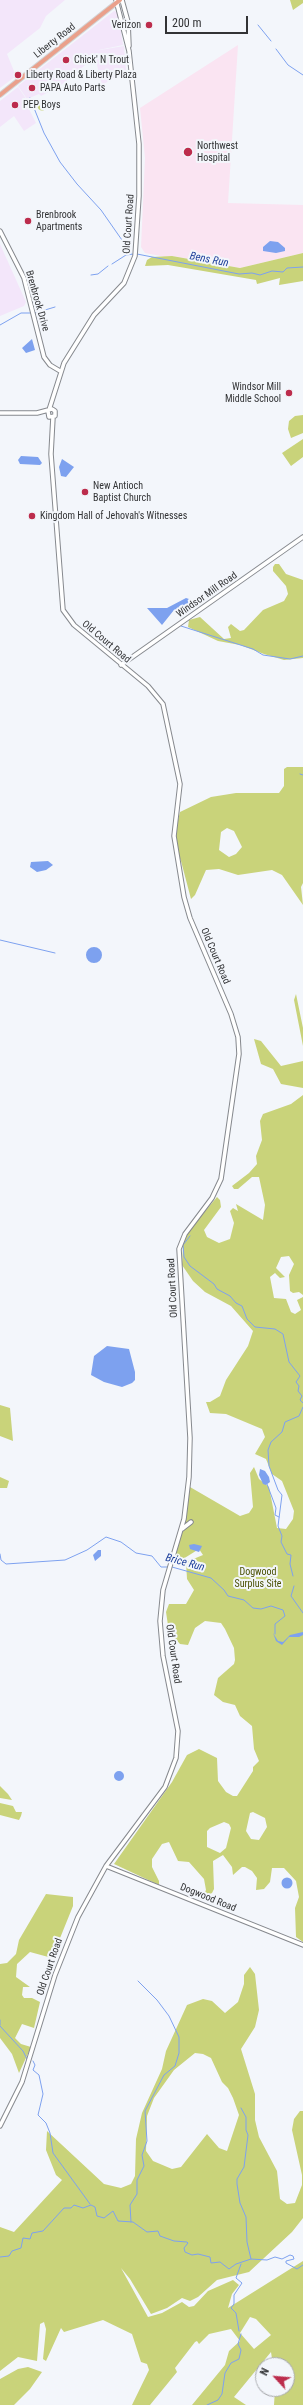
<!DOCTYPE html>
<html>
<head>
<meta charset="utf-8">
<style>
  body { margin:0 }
  #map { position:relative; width:303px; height:2405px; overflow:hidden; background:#f3f6fb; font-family:"Roboto Condensed",sans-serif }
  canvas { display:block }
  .north { position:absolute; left:255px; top:2357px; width:40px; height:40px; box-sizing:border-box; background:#f3f6fb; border:1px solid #a6a8ac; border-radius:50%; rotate:296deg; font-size:11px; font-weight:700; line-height:16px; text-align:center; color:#323335 }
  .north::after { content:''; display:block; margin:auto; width:14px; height:18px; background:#bc2c4c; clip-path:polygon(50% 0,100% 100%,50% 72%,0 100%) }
  .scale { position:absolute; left:165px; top:16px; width:83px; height:18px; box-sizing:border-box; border:2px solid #323335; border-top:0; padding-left:5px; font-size:12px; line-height:14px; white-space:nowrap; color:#323335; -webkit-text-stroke:3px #f3f6fb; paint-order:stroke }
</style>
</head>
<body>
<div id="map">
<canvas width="303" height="2405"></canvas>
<div class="north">N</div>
<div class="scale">200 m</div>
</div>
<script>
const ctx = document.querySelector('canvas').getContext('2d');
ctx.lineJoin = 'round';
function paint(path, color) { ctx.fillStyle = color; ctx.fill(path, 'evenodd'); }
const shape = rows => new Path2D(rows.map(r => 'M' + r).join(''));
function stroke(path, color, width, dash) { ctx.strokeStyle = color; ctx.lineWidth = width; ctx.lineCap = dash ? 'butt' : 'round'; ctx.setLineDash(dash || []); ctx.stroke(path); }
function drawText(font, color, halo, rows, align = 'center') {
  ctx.font = font + ' "Roboto Condensed",sans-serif'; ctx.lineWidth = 4; ctx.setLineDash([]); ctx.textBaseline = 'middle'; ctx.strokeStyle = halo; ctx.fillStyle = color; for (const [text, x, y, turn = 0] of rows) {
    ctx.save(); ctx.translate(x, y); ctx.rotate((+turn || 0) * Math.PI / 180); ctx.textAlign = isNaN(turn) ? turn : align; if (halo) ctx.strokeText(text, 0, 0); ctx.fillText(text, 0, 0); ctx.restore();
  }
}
paint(shape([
  [0,0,65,0,46,16,40,28,7,54,16,76,0,88],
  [114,11,118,12,123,45,94,51,124,46,126,71,102,85,95,57,60,86,41,96,39,94,27,99,18,86],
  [18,87,27,100,26,103,36,123,24,131,14,116,0,127,0,101],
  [0,244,26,302,24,306,0,316]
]), '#f3e6fa');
paint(shape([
  [238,45,228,203,303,205,303,253,240,268,172,256,166,257,145,253,141,247,145,158,140,108]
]), '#fae4f2');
paint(shape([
  [290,0,303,0,303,3,293,10],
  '37.5 106a4.5 4.5 0 1 1 9 0a4.5 4.5 0 1 1-9 0Z',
  [303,253,303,281,279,285,280,278,257,284,256,280,168,265,145,266,147,260,152,257,172,256,240,268],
  [303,415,303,433,291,438,288,429,289,421,295,416],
  [303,439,303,457,291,466,282,453],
  [275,564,279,564,286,574,303,580,303,658,284,660,264,654,240,645,218,641,188,627,189,620,200,617,224,639,231,638,228,627,231,624,240,631,244,630,263,610,284,601,288,594,286,586,273,571,273,567],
  [287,767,303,767,303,883,301,887,303,905,282,875,272,870,238,875,219,869,206,870,195,895,191,899,181,861,176,849,176,828,180,812,211,797,236,793,279,793,284,786,284,769],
  [227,828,234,831,242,847,236,854,229,857,219,850,221,832],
  [296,994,303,1028,303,1046,294,1000],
  [254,1039,261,1041,281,1066,303,1061,303,1088,281,1084,273,1069,261,1064],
  [303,1095,303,1295,299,1292,293,1293,290,1291,289,1275,294,1264,289,1256,281,1257,276,1268,285,1277,280,1278,275,1273,270,1277,274,1298,286,1299,291,1312,295,1314,301,1310,297,1300,303,1297,303,1942,296,1937,295,1908,299,1897,296,1881,284,1868,272,1868,270,1882,264,1889,256,1890,257,1878,252,1871,245,1867,242,1867,233,1875,232,1867,223,1855,213,1861,214,1889,212,1893,202,1898,206,1890,204,1879,189,1862,178,1861,169,1842,162,1844,152,1859,152,1867,159,1881,159,1885,114,1864,172,1782,187,1755,199,1749,217,1758,218,1781,226,1792,233,1796,237,1796,253,1771,253,1767,259,1761,254,1749,252,1726,240,1716,235,1705,223,1702,214,1695,218,1678,234,1664,235,1660,234,1648,225,1629,221,1623,205,1621,195,1628,188,1645,180,1644,169,1632,166,1612,169,1604,186,1604,194,1590,187,1579,186,1562,203,1555,199,1549,175,1564,176,1552,190,1487,240,1516,249,1513,253,1507,250,1473,254,1467,259,1479,269,1487,277,1528,286,1529,293,1519,294,1511,282,1481,272,1474,266,1459,255,1454,265,1437,262,1429,226,1414,210,1413,206,1402,210,1402,220,1396,226,1380,248,1346,253,1331,231,1306,205,1292,193,1281,182,1265,183,1247,180,1241,217,1197,220,1200,221,1207,204,1230,207,1237,219,1243,230,1239,234,1223,230,1211,233,1208,238,1211,236,1204,263,1220,265,1205,259,1177,252,1177,238,1189,234,1189,232,1186,249,1173,257,1164,256,1156,262,1140,260,1121,263,1114,291,1104],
  [253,1812,265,1818,267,1827,259,1840,251,1839,246,1831,250,1813],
  [224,1822,229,1824,231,1828,226,1848,220,1853,207,1847,207,1831,210,1828],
  [0,1405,10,1408,13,1441,0,1436],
  [0,1477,9,1481,7,1488,0,1488],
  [0,1786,8,1794,12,1800,0,1798],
  [0,1803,13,1806,16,1812,22,1812,21,1816,19,1820,0,1815],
  [46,1894,73,1897,73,1906,52,1958,30,1952,17,1964,16,1977,30,1987,23,1987,22,1995,24,1998,32,1998,40,2002,34,2028,22,2024,15,2038,21,2044,31,2047,19,2073,12,2054,0,2038,0,1964,7,1963,16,1954,19,1940],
  [250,1967,255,1974,259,2010,255,2027,241,2049,255,2094,255,2120,259,2137,277,2171,280,2199,287,2204,295,2203,302,2185,302,2175,292,2130,294,2119,300,2111,303,2111,303,2218,292,2232,249,2272,217,2280,198,2297,190,2301,182,2298,167,2308,151,2314,130,2279,121,2268,148,2317,162,2313,182,2302,189,2307,194,2306,208,2291,233,2280,239,2285,232,2294,228,2308,303,2261,303,2405,274,2405,275,2389,287,2389,287,2365,273,2365,271,2352,234,2397,246,2405,192,2405,225,2365,229,2351,240,2341,231,2329,209,2334,199,2344,197,2341,195,2342,175,2368,177,2372,150,2405,132,2405,149,2370,147,2364,141,2362,132,2334,103,2320,64,2332,61,2328,46,2361,43,2359,46,2329,44,2322,40,2324,37,2361,18,2357,0,2371,0,2227,14,2232,62,2180,56,2175,46,2150,47,2131,104,2184,121,2188,131,2184,135,2176,136,2139,142,2113,162,2069,166,2051,187,2005,203,1999,212,2001,225,2013,238,2002,244,1984,244,1975],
  [195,2053,203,2054,211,2058,222,2082,228,2088,233,2098,239,2115,227,2151,219,2148,207,2134,181,2167,172,2169,153,2161,146,2151,147,2116,154,2098,174,2070],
  [250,2317,256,2319,271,2335,254,2349,240,2333],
  [28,2367,42,2372,30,2389,14,2405,0,2405,0,2379,18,2369]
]), '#c9d37a');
paint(shape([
  [270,241,278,242,285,248,285,251,276,253,263,251,263,247],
  [32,339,35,350,26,353,22,348],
  [21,456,38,457,42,463,40,465,20,464,18,460],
  [62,459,74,467,66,477,61,476,59,467],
  [186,598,189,599,192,607,174,610,162,625,147,608,167,608],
  [48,861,53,865,46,870,37,872,30,867,31,862],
  '86 955a8 8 0 1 1 16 0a8 8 0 1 1-16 0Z',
  [107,1346,129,1349,135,1372,135,1380,132,1383,122,1387,104,1382,91,1375,94,1356],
  [260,1469,265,1471,269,1477,270,1482,266,1485,263,1484,259,1475],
  [194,1544,202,1546,199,1552,190,1549,189,1545],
  [98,1550,101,1550,101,1556,95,1561,93,1555],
  [303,1632,303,1635,299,1637,289,1637,282,1645,276,1641,273,1633,278,1641,283,1642,290,1635],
  '114 1776a5 5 0 1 1 10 0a5 5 0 1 1-10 0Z',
  '281.5 1883a5.5 5.5 0 1 1 11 0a5.5 5.5 0 1 1-11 0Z'
]), '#7da1ef');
stroke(shape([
  [258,25,271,41],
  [276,49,288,65,303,75],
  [30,98,44,133,60,162,77,184,101,210,131,253],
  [137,254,239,274,252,273,260,275,272,271,283,272,287,268,303,267],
  [112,264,126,255,134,254],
  [91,275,98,274,108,266],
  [35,313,55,307],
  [0,325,21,313,32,313],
  [181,626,253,649,263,655,290,659,303,656],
  [300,774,303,775],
  [0,940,55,953],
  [190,1236,183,1245,184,1257,190,1266,214,1284,217,1289,230,1296,236,1303,242,1306,247,1319,255,1327,275,1329,283,1334,289,1362,300,1376,296,1382,299,1386,298,1391,302,1396,300,1400,303,1403],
  [267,1484,276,1508,275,1515,279,1517],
  [0,1554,1,1560,6,1564,65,1560,87,1550,106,1537,121,1542,136,1553,152,1556,161,1567,169,1567],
  [172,1567,211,1578,224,1590,228,1596,244,1600,253,1608,261,1609,271,1606,283,1610,285,1616,275,1624,275,1634],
  [293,1576,290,1564,291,1555,287,1554,281,1542,282,1536,278,1526,282,1495,278,1490,269,1466,268,1450,271,1442,282,1432,285,1422,299,1416,303,1407],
  [294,1586,291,1596,303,1613],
  [0,2020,0,2025],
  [0,2026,23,2051,27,2059],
  [33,2061,35,2065,33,2070,39,2075,43,2094,38,2115,46,2123,50,2133,53,2153,90,2204],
  [241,2108,246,2117,246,2130,248,2135,244,2167,237,2179,237,2184,240,2203,246,2217,247,2242,251,2259],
  [131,2222,130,2205,137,2194,137,2180,144,2166,142,2155,147,2141,145,2111,164,2075,175,2066,179,2053,179,2037,169,2016,157,2000,138,1981],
  [0,2257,9,2256,12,2251,21,2248,23,2238,30,2239,32,2233,43,2231,64,2208,71,2208,74,2205,83,2208,91,2205,95,2207,97,2216,104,2218,113,2211,118,2221,133,2222,147,2232,158,2231,160,2236,174,2241,187,2242,188,2243,184,2248,185,2252,192,2255,198,2254,210,2257,211,2263,220,2262,229,2269,236,2264,251,2259,267,2260,275,2257,282,2259,290,2255,293,2256,294,2259,286,2261,286,2263,297,2269,303,2265],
  [239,2331,236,2313,231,2308,234,2304,234,2295,242,2283,236,2278,241,2264],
  [207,2405,218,2400,222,2394,225,2373,231,2363,239,2359,241,2350,238,2344,241,2334]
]), '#7da1ef', 1);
const secondary = shape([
  [122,0,128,22,129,46],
  [0,231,24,278,44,357,50,365,60,371],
  [49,410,64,363,94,315,124,283,135,256,139,196,139,144,129,51,116,0],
  [0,413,37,413,52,409,55,411,55,416,49,417,48,411],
  [121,665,303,537],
  [182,1529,191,1522],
  [106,1866,303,1945],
  [0,2126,22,2082,55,1975,78,1917,106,1866,165,1787,176,1758,178,1731,163,1656,160,1621,163,1590,184,1519,189,1477,190,1438,179,1249,185,1234,212,1198,221,1179,239,1054,238,1037,231,1014,190,918,184,897,174,836,180,784,163,704,148,686,74,625,63,610,51,454,53,417]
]);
const primary = shape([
  [0,95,120,0]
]);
stroke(secondary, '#86898e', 5.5);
stroke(primary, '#d2d2d3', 6);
stroke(secondary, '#fff', 3.5);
stroke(primary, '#eaa08b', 4);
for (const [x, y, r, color] of [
  [149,25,4,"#bc2c4c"],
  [66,60,4,"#bc2c4c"],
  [18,75,4,"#bc2c4c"],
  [32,88,4,"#bc2c4c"],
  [15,105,4,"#bc2c4c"],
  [188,152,5,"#bc2c4c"],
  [28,221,4,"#bc2c4c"],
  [289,393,4,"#bc2c4c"],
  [85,492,4,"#bc2c4c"],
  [32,516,4,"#bc2c4c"]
]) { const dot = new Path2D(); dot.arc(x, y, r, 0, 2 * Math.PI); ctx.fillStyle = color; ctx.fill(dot); stroke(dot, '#f3f6fb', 1.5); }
drawText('10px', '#323335', '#f3f6fb', [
  ["Verizon",141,25,"right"],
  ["Chick' N Trout",74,60],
  ["Liberty Road & Liberty Plaza",26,75],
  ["PAPA Auto Parts",40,88],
  ["PEP Boys",23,105],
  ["Northwest",197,146],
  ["Hospital",197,158],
  ["Brenbrook",36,215],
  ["Apartments",36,227],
  ["Windsor Mill",281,387,"right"],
  ["Middle School",281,399,"right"],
  ["New Antioch",93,486],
  ["Baptist Church",93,498],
  ["Kingdom Hall of Jehovah's Witnesses",40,516]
], 'left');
drawText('10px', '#323335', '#f3f6fb', [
  ["Liberty Road",55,41,-38],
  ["Old Court Road",129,224,-86],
  ["Brenbrook Drive",37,301,74],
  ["Windsor Mill Road",207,595,-35],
  ["Old Court Road",106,642,40],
  ["Old Court Road",215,956,67],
  ["Old Court Road",173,1288,-93],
  ["Old Court Road",173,1654,82],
  ["Dogwood Road",208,1898,22],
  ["Old Court Road",50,1967,-71]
]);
drawText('10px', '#4a5003', '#f3f6fb', [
  ["Dogwood",258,1572],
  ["Surplus Site",258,1584]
]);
drawText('italic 11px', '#1f419b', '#f3f6fb', [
  ["Bens Run",209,260,11],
  ["Brice Run",185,1563,15]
]);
</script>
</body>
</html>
